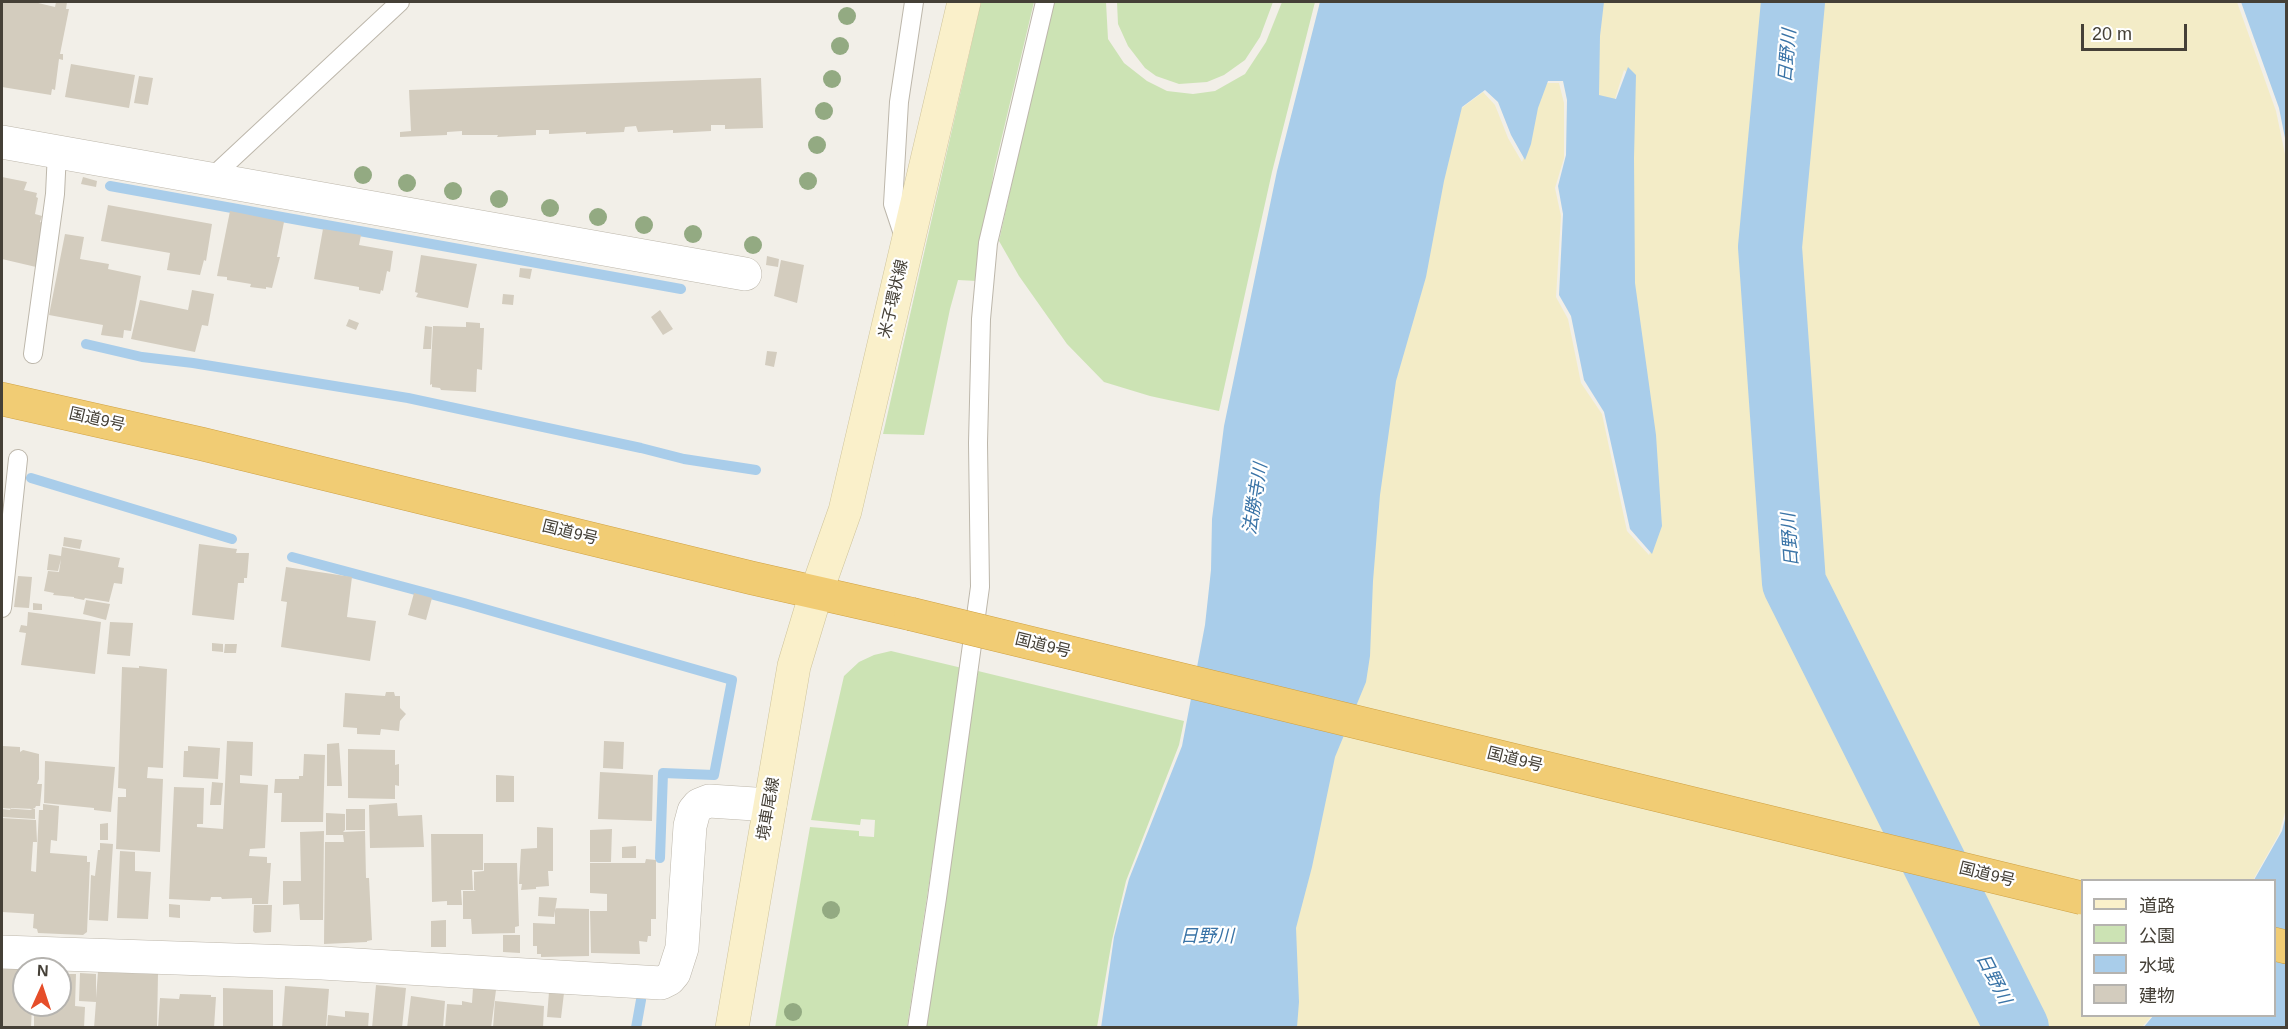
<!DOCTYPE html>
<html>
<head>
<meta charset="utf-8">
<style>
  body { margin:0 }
  #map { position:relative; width:2288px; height:1029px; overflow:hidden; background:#f2efe8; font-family:Helvetica,"Noto Sans JP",sans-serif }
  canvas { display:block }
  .frame { position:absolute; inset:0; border:3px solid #454037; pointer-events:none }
  .legend { position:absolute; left:2081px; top:879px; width:195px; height:138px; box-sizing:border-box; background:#fff; border:2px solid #b5b3af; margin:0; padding:8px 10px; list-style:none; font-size:18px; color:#454037 }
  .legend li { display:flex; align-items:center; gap:12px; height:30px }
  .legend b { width:30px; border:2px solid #b5b3af }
  .north { position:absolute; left:12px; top:957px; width:60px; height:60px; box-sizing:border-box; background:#fff; border:2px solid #b5b3af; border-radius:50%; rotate:3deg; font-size:16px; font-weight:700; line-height:24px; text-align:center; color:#454037 }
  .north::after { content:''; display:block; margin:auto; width:21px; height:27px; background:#e64e2a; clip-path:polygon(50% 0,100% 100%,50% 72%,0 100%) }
  .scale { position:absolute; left:2081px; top:24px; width:106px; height:27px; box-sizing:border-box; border:3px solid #454037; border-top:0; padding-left:8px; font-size:18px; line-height:21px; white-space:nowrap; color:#454037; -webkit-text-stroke:4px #fff; paint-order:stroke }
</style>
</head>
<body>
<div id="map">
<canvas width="2288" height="1029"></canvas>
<div class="frame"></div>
<ul class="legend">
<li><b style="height:8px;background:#faf0ca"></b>道路</li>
<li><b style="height:16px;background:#cce3b4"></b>公園</li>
<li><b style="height:16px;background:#a9cdea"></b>水域</li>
<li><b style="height:16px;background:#d3ccbe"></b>建物</li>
</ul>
<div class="north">N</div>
<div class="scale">20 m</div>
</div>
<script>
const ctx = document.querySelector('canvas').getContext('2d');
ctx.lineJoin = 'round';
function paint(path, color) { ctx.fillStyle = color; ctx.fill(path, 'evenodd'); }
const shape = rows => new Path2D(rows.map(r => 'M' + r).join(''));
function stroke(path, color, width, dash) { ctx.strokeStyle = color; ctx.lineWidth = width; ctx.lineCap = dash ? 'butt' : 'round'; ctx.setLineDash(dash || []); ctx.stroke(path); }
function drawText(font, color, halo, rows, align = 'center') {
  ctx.font = font + ' Helvetica,"Noto Sans JP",sans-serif'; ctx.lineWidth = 4.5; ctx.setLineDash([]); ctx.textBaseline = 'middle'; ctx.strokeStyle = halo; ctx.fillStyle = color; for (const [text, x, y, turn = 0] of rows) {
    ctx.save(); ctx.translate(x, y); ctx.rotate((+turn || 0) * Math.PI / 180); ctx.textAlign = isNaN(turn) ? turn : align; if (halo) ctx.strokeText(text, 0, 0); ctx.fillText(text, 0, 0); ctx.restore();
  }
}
paint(shape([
  [981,2,1034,2,994,170,977,281,958,280,950,309,924,435,883,434],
  [1052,2,1106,2,1108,39,1124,63,1147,81,1167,91,1193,94,1215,91,1245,74,1266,42,1282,2,1315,2,1272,172,1219,411,1150,396,1104,382,1067,344,1019,276,999,241],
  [1117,2,1273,2,1260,37,1245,60,1224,75,1207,82,1179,84,1156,76,1145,68,1128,46,1118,24],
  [891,651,962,668,907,1027,775,1028,810,827,859,831,859,836,874,837,875,820,861,819,860,825,811,820,844,676,859,662,874,655],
  [978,671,1184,721,1179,745,1126,881,1112,940,1097,1027,923,1028]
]), '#cce3b4');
paint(shape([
  [1602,2,2237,2,2276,111,2286,159,2286,809,2279,834,2253,880,2082,880,2082,1016,2152,1016,2142,1027,1295,1027,1294,931,1377,498,1394,384,1459,110,1483,92,1495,105,1508,138,1522,162,1528,147,1535,110,1546,83,1559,83,1564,103,1564,158,1555,188,1561,216,1556,297,1568,319,1581,383,1602,414,1627,531,1649,555,1660,528,1633,285,1633,77,1624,70,1614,102,1596,97]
]), '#f3ecc7');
paint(shape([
  [1320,2,1604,2,1600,36,1599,95,1616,99,1628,67,1636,75,1634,158,1635,283,1656,435,1662,526,1652,554,1630,529,1604,412,1584,380,1571,316,1559,295,1563,214,1558,186,1566,155,1567,100,1563,81,1548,81,1538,108,1531,144,1525,160,1511,135,1498,102,1485,90,1462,107,1444,181,1426,277,1396,381,1380,495,1373,581,1370,656,1366,682,1335,757,1312,867,1296,928,1299,1002,1297,1027,1101,1028,1114,937,1129,879,1182,746,1205,625,1211,570,1212,519,1224,426,1277,171],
  [2241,2,2286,2,2286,143,2279,108],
  [2286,815,2286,1027,2143,1028,2153,1016,2274,1016,2274,880,2254,880,2282,831]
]), '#a9cdea');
stroke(shape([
  [110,186,681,289],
  [86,344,142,357,193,363,408,398,641,448,684,459,756,470],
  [31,478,232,539],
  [292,557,464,603,732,680,714,775,663,773,660,858],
  [636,1028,641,1000]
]), '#a9cdea', 10);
stroke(shape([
  [1793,2,1770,247,1794,583,2017,1028]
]), '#a9cdea', 64);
paint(shape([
  [2,2,34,2,55,7,56,2,67,2,66,9,69,9,60,54,63,54,63,60,59,59,55,90,52,89,51,95,2,87],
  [71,64,135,75,129,108,65,97],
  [139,76,153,78,148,105,134,103],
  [761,78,763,128,725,129,725,125,711,125,711,131,673,133,673,130,638,132,636,126,625,127,624,132,586,134,586,132,549,134,549,130,536,130,536,135,497,137,498,135,462,135,462,131,447,132,447,135,400,137,400,132,411,131,409,90],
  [2,177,27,182,24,190,37,193,36,197,38,198,35,214,42,216,40,222,45,224,36,267,2,259],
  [83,177,97,181,96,187,81,184],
  [108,205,212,224,206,261,204,260,200,275,167,270,170,253,101,241],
  [230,211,284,222,277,257,280,257,272,288,266,287,266,289,250,287,251,284,227,280,227,277,217,276],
  [323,229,361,235,359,245,393,251,390,272,387,271,383,291,381,290,380,294,359,290,359,287,314,279],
  [65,234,84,237,80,259,109,264,108,269,141,276,131,331,124,330,123,338,101,335,103,325,49,315],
  [421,255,477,264,468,308,416,297,418,293,415,292],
  [767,256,779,259,778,267,766,265],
  [781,260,804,265,797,303,774,296],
  [520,268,532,269,530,279,519,277],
  [192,290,214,294,208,326,202,325,195,352,131,339,140,300,188,310],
  [503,294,514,295,513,305,502,304],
  [660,310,673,329,663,335,651,317],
  [349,319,359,323,356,330,346,326],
  [466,322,480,323,480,328,484,328,482,370,477,369,476,392,441,390,440,388,432,387,432,384,430,385,433,326,466,327],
  [425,326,432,327,431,349,423,349],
  [767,351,777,352,774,367,765,365],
  [64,537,82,540,80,549,63,546],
  [199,544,237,549,236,553,249,553,247,578,244,578,244,583,238,583,234,620,192,615],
  [62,547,120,558,118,567,124,568,122,584,114,583,109,602,85,598,84,600,74,598,74,597,53,595,54,593,44,591,48,571,59,572,61,559,58,571,47,570,49,554,61,556],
  [286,567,352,577,347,617,376,621,370,661,281,647,287,602,281,601],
  [18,576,32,577,29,608,14,607],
  [414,593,432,598,426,620,408,615],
  [86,600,110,604,106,620,83,614],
  [33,603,42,604,42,610,33,610],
  [28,612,101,622,95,674,21,665,26,633,19,632,21,625,27,626],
  [110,622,133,623,130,656,107,654],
  [212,643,223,644,223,652,212,651],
  [225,644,237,644,236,653,224,653],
  [139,666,167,669,163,768,148,767,147,778,163,779,160,852,116,849,118,797,126,797,126,789,118,788,122,667,139,668],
  [386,692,394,692,395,696,400,696,400,708,406,714,400,721,399,731,381,729,380,735,357,734,357,728,343,727,345,693,385,696],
  [227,741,253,742,252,776,240,775,240,783,268,785,265,848,250,849,249,856,267,857,267,863,271,863,268,904,252,904,252,898,222,899,221,897,211,897,210,901,169,899,174,787,204,788,203,824,197,824,197,827,223,829],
  [604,741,624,742,623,769,603,768],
  [339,743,342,786,327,786,327,744],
  [3,746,20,747,20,752,23,750,39,754,39,779,37,784,42,784,40,806,36,806,35,808,30,810,2,808],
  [188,746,220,748,218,779,183,777,184,751,188,751],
  [348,749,395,750,395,765,399,764,399,786,395,785,395,799,348,798],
  [304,754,325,755,323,822,281,822,282,793,274,793,275,779,299,779,299,776,303,776],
  [45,761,115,767,111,812,94,810,94,808,44,803],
  [600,772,653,775,652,821,598,819],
  [496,775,514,776,514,802,496,802],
  [212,782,223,783,221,805,210,805],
  [397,803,398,816,422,815,424,847,370,848,369,805],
  [43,804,59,806,57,841,51,840,50,853,87,856,87,862,90,862,87,932,83,935,38,933,37,929,33,928,34,914,2,912,2,818,36,820,37,842,33,842,31,871,36,872,39,810,43,810],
  [11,808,35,809,35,819,2,817,2,809,10,810],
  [346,809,365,809,365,830,346,830],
  [326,813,345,814,345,830,343,832,365,831,366,878,369,878,372,940,367,941,367,942,324,944,325,842,344,842,343,835,326,835],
  [108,823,108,840,100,840,100,824],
  [537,827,553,828,553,871,548,871,549,886,536,887,536,889,521,890,522,884,519,884,521,849,537,848],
  [612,829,611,862,590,862,590,830],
  [324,831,323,920,300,920,299,904,283,905,283,881,301,881,300,832],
  [431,834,483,834,483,870,472,870,473,890,461,890,462,905,447,905,447,901,432,902],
  [100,843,113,844,108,921,89,920,91,875,95,876,98,850,100,850],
  [636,846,636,858,622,858,622,847],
  [120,851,135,852,135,871,151,872,148,919,117,918],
  [646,859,656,860,656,919,651,919,651,936,648,936,647,942,639,941,640,954,591,953,590,911,607,911,607,894,590,893,590,863,645,863],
  [484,863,517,863,519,926,515,927,515,933,472,934,471,919,463,919,463,891,476,891,474,890,474,872,484,871],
  [539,897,557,898,554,917,538,916],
  [169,904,180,905,180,918,169,917],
  [254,905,272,905,271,932,255,933,253,931],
  [555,908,589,909,589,956,541,957,541,954,537,954,537,946,533,946,533,923,555,924],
  [446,920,446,947,431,947,431,921],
  [503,935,520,935,520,953,503,952],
  [2,969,24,969,24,1005,32,1005,31,1028,2,1028],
  [98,972,158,974,157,1028,94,1028,96,1002,79,1001,80,973,96,974,96,998],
  [60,974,76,974,75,1006,85,1007,84,1028,34,1028,34,1005,60,1005],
  [376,985,406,988,402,1028,372,1028],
  [285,986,329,989,326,1028,282,1028],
  [223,988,273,990,273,1028,223,1028],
  [473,988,496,990,491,1028,445,1028,447,1004,462,1005,462,1001,472,1003],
  [549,992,564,993,561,1018,547,1017],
  [180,994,211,995,211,997,216,997,214,1028,158,1028,160,998,179,999],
  [411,996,445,1001,443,1028,407,1028],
  [495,1001,544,1006,543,1028,493,1028],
  [345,1011,369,1013,368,1028,327,1028,328,1015,345,1017]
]), '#d3ccbe');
const lane = shape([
  [210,179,400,2],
  [904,237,893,204,899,102,914,2],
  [33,354,55,194,57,152],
  [2,608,18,459],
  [917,1028,937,898,980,587,978,443,981,319,988,243,1045,2]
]);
const street = shape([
  [2,142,745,274],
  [2,952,322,963,661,983,669,979,674,973,682,948,690,826,694,811,699,805,709,801,770,805]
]);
const secondary = shape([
  [732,1028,794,666,816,593,845,511,964,2]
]);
const highway = shape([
  [2,399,202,444,752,578,911,614],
  [2274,944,2286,947]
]);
stroke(lane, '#bdb7ab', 20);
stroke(street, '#bdb7ab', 34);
stroke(secondary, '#cec39b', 34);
stroke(highway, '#cfa245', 34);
stroke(lane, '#fff', 18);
stroke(street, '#fff', 33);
stroke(secondary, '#faf0ca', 33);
stroke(highway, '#f1cc74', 33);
const highwayBridge = shape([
  [911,614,2082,898]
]);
stroke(highwayBridge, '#cfa245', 34, []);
stroke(highwayBridge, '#f1cc74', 33);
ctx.fillStyle = '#93aa82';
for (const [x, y] of [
  [847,16],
  [840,46],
  [832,79],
  [824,111],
  [817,145],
  [363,175],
  [808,181],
  [407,183],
  [453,191],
  [499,199],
  [550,208],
  [598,217],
  [644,225],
  [693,234],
  [753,245],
  [831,910],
  [793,1012]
]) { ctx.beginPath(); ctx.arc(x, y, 9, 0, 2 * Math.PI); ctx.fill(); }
drawText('16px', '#454037', '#fff', [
  ["米子環状線",894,299,-77],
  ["国道9号",97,420,13],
  ["国道9号",570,533,14],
  ["国道9号",1043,646,14],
  ["国道9号",1515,760,14],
  ["境車尾線",769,809,-80],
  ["国道9号",1987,875,14]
]);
drawText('italic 18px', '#3a74a7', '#fff', [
  ["日野川",1788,56,-85],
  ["法勝寺川",1256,499,-81],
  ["日野川",1791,540,-94],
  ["日野川",1207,937],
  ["日野川",1993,979,63]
]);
</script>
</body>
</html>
